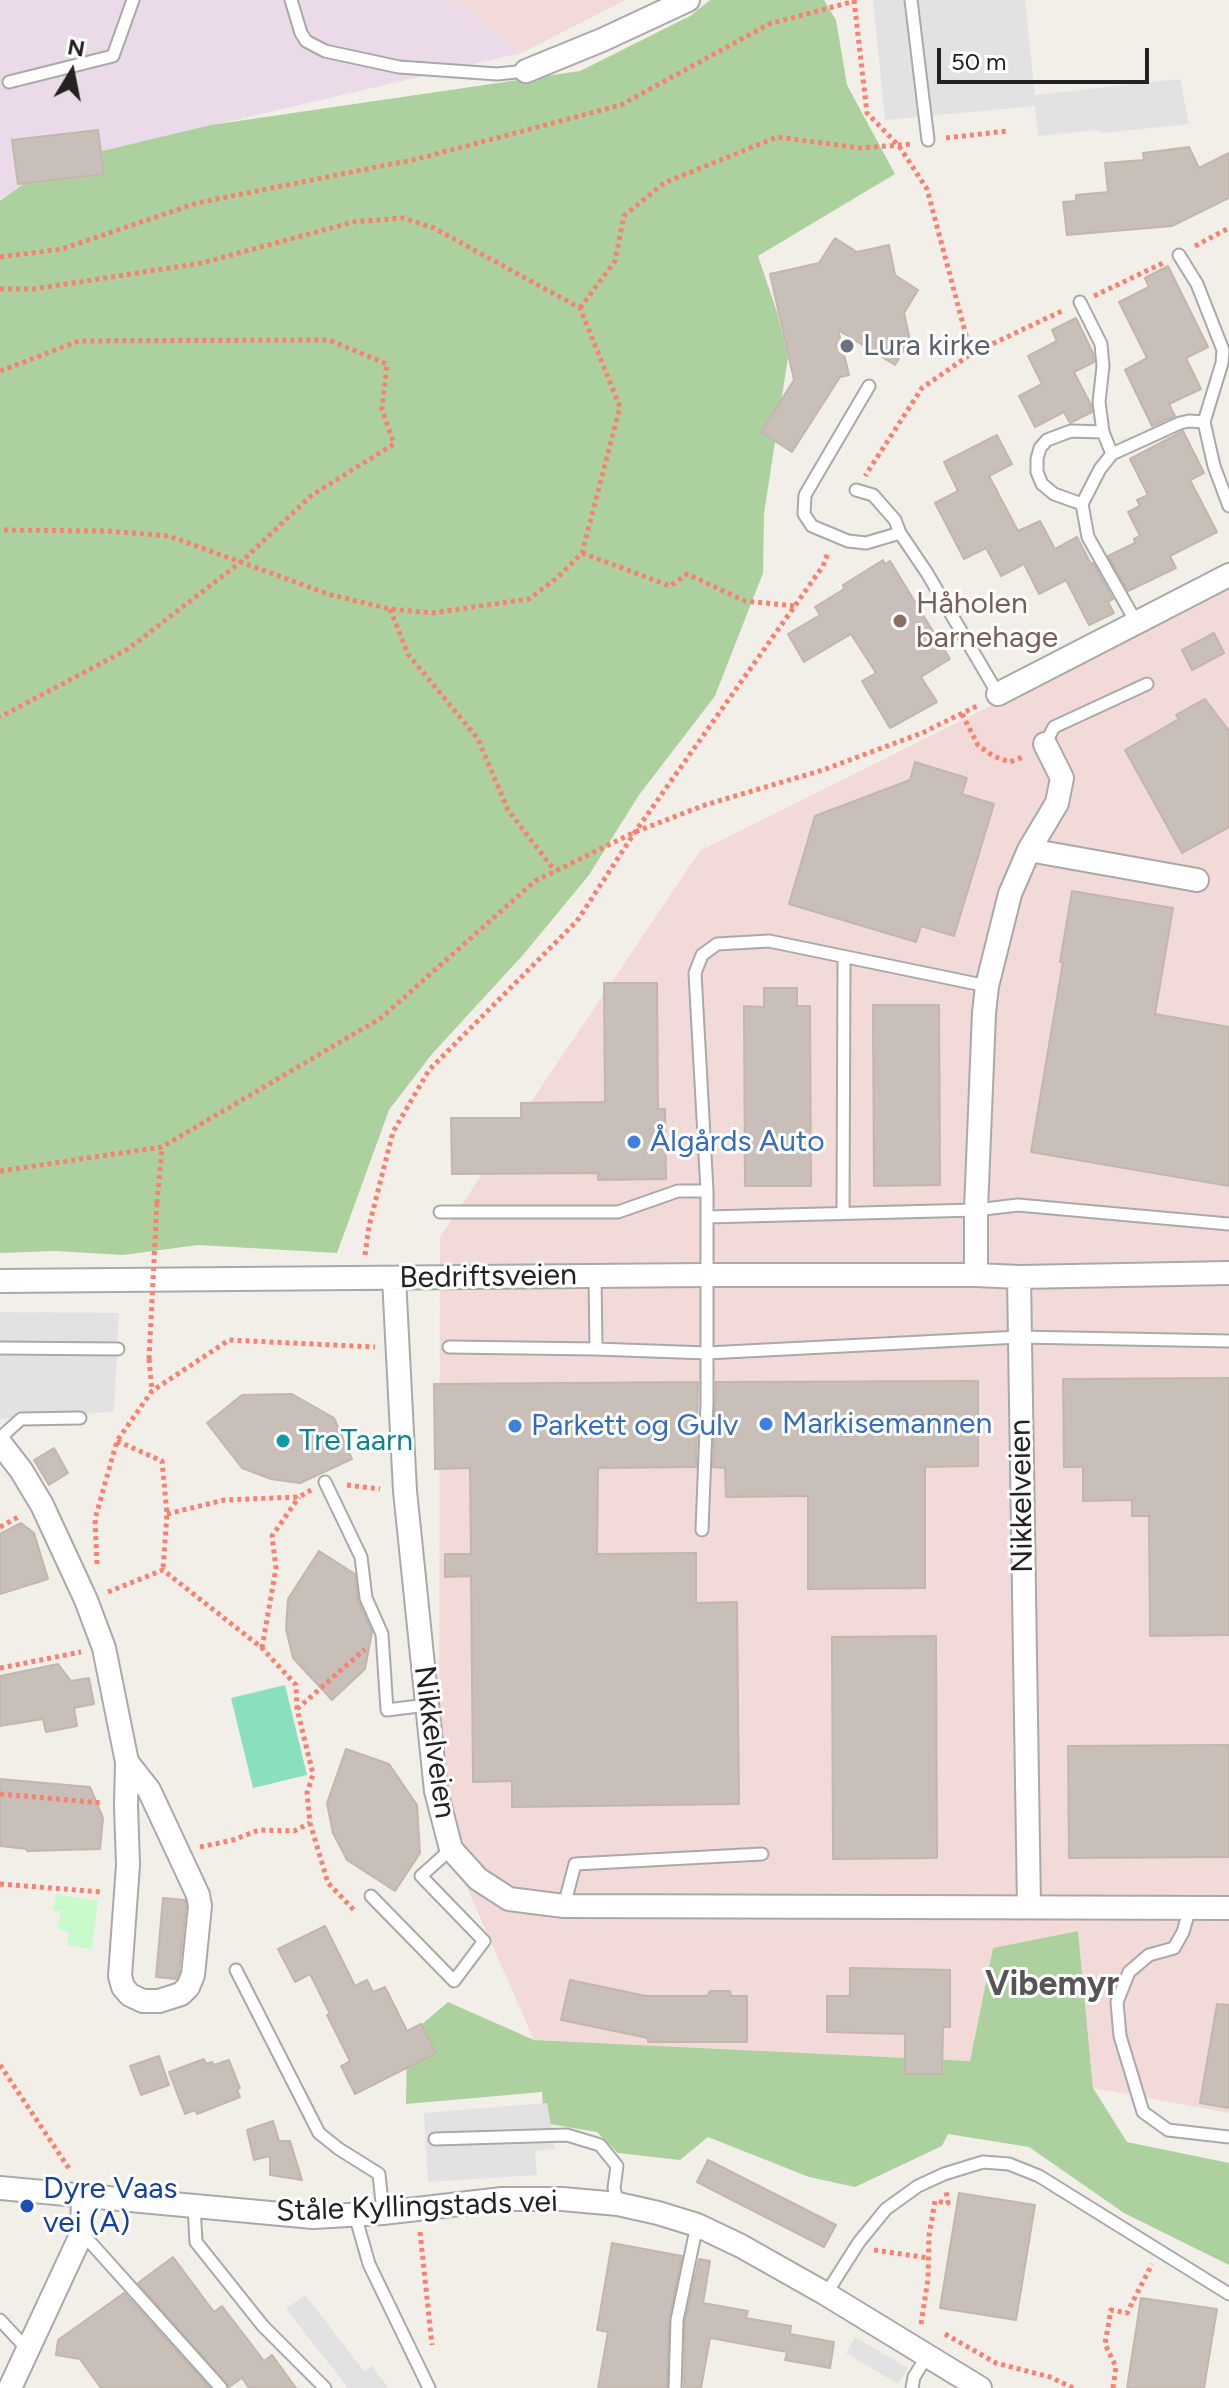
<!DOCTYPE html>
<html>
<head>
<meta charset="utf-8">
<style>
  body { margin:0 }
  #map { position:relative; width:1229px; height:2388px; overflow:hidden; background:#f2efe9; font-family:Figtree,sans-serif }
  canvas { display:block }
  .north { position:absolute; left:32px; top:32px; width:80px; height:80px; -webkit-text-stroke:6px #fff; paint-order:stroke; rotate:10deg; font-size:22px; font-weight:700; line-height:32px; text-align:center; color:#222 }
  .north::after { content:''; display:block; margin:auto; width:28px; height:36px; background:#222; clip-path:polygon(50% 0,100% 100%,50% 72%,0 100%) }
  .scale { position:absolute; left:937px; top:48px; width:212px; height:36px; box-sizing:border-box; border:4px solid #222; border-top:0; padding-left:10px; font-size:24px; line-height:28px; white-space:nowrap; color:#222; -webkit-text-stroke:6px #fff; paint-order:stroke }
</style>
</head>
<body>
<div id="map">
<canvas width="1229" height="2388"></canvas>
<div class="north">N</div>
<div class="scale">50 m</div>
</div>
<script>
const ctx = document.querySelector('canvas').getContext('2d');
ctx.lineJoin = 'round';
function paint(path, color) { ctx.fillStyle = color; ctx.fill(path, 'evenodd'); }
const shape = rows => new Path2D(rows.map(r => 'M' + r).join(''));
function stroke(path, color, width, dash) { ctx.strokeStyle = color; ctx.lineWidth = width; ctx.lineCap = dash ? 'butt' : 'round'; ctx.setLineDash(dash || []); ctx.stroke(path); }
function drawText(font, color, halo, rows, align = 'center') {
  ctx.font = font + ' Figtree,sans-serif'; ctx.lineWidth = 6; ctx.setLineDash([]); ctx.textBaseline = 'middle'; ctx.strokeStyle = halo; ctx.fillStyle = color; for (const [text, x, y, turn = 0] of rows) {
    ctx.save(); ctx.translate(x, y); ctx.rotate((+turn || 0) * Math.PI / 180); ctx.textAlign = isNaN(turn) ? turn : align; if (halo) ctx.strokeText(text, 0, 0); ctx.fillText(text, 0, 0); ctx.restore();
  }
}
paint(shape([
  [456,0,626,0,521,53],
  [1229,587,1229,2113,1093,2088,1078,1932,993,1948,970,2061,534,2040,439,1824,440,1237,700,851]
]), '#f2dad9');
paint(shape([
  [0,0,456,0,521,53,52,163,0,201]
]), '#ebdbe8');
paint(shape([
  [710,0,824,0,836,20,847,85,895,174,758,256,777,312,788,357,764,514,763,573,715,696,639,795,589,875,523,955,432,1054,389,1110,337,1253,198,1245,123,1255,55,1251,0,1253,0,201,52,163,211,125,580,71,690,16],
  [1078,1931,1093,2088,1127,2142,1229,2163,1229,2265,1124,2213,1029,2147,948,2134,942,2146,855,2187,809,2177,708,2137,680,2160,618,2153,597,2132,544,2123,542,2092,406,2104,407,2037,448,2002,534,2040,970,2061,993,1948]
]), '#add19e');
paint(shape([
  [56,1894,98,1901,92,1950,67,1945,69,1932,58,1929,61,1911,52,1910]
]), '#c8facc');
paint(shape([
  [285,1685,307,1775,253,1788,231,1698]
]), '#88e0be');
paint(shape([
  [873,0,1025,0,1035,95,1180,79,1189,124,1104,133,1096,130,1038,136,1035,106,885,120],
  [0,1312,119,1313,114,1412,0,1419],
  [547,2103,555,2149,535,2151,537,2175,428,2182,424,2113],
  [305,2295,364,2371,372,2366,389,2388,348,2388,286,2309],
  [855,2337,908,2368,898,2384,846,2353]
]), '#e2e2e2');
const building = shape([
  [98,130,104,174,18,184,12,140,98,130],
  [1189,147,1199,168,1229,153,1229,198,1172,226,1067,235,1063,202,1076,201,1076,195,1108,192,1105,163,1144,160,1143,153,1189,147],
  [835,238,857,252,889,245,895,275,918,290,904,313,910,340,895,365,838,330,849,375,840,377,792,452,761,432,794,380,770,274,819,263,835,238],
  [1168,266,1208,347,1186,358,1201,389,1169,404,1175,416,1152,426,1125,370,1147,358,1119,302,1149,287,1145,278,1168,266],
  [1076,318,1093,353,1094,362,1074,372,1091,405,1092,412,1070,423,1064,412,1035,427,1019,396,1042,384,1028,356,1057,341,1052,330,1076,318],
  [1183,431,1204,473,1190,480,1217,532,1170,556,1176,568,1128,591,1108,556,1135,543,1134,539,1140,536,1128,512,1140,506,1137,500,1148,495,1130,459,1183,431],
  [997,435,1012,464,989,476,1018,531,1040,521,1055,549,1077,537,1091,564,1093,563,1113,599,1108,602,1114,613,1089,625,1066,580,1039,594,1024,564,1001,576,986,548,964,559,935,503,958,491,944,462,997,435],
  [883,560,885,564,890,561,950,659,921,677,937,702,890,728,862,681,876,673,851,634,804,662,788,634,820,615,815,607,844,589,843,585,883,560],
  [1214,633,1224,653,1192,670,1182,650,1214,633],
  [1205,699,1229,731,1229,827,1182,853,1125,750,1179,719,1176,715,1205,699],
  [915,762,967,778,962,794,994,804,954,936,921,926,916,942,789,904,815,816,910,780,915,762],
  [1072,891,1173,908,1155,1014,1229,1027,1229,1186,1031,1152,1063,962,1060,962,1072,891],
  [604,983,657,983,658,1109,665,1109,666,1179,598,1180,598,1173,452,1174,451,1118,521,1118,521,1103,605,1102,604,983],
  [764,988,797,988,797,1006,810,1006,811,1186,745,1186,744,1006,764,1007,764,988],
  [873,1005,939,1005,940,1185,874,1186,873,1005],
  [1229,1378,1229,1635,1150,1636,1149,1516,1132,1516,1132,1500,1083,1501,1083,1467,1064,1467,1063,1379,1229,1378],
  [978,1381,978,1466,925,1467,925,1588,808,1589,808,1496,726,1497,725,1468,713,1467,716,1382,978,1381],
  [698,1382,696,1467,598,1468,597,1554,696,1553,696,1603,737,1602,739,1804,512,1807,512,1781,473,1782,471,1576,445,1577,445,1554,471,1554,470,1468,435,1469,434,1384,698,1382],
  [292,1394,334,1418,352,1459,300,1483,271,1479,242,1468,207,1423,242,1395,292,1394],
  [54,1448,68,1473,49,1485,34,1460,54,1448],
  [21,1523,34,1533,48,1579,0,1594,0,1534,21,1523],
  [319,1551,355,1574,358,1601,372,1632,365,1669,332,1700,293,1658,286,1629,288,1599,319,1551],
  [936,1636,937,1858,833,1859,832,1637,936,1636],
  [58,1664,71,1681,89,1678,94,1704,74,1708,77,1726,46,1732,43,1719,0,1726,0,1676,58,1664],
  [1229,1745,1229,1857,1069,1858,1068,1746,1229,1745],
  [346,1749,389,1764,417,1805,420,1853,395,1891,347,1860,333,1833,327,1803,346,1749],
  [0,1779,90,1787,103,1818,100,1849,27,1851,27,1849,0,1846,0,1779],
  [163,1898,185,1900,186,1906,179,1972,176,1979,156,1977,163,1898],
  [325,1926,355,1986,367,1980,373,1992,385,1987,407,2031,421,2024,436,2053,355,2094,341,2066,350,2061,327,2015,330,2014,310,1974,295,1982,278,1949,325,1926],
  [850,1968,950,1970,950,2027,943,2027,942,2074,905,2074,905,2034,827,2032,827,1996,850,1996,850,1968],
  [570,1980,646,1996,707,1996,710,1991,730,1991,731,1996,747,1996,747,2042,648,2042,648,2038,561,2020,570,1980],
  [1217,2004,1229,2005,1229,2108,1200,2103,1217,2004],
  [159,2056,169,2085,141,2095,130,2066,159,2056],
  [204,2059,206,2064,212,2062,214,2065,229,2060,240,2088,237,2089,240,2097,197,2114,195,2110,185,2114,169,2072,204,2059],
  [273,2121,279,2141,290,2141,302,2180,270,2175,270,2156,254,2160,247,2130,273,2121],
  [708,2160,836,2225,824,2247,697,2182,708,2160],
  [959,2193,1035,2205,1016,2320,940,2308,959,2193],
  [612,2243,682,2256,669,2319,667,2388,598,2388,608,2332,597,2330,612,2243],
  [173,2257,214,2312,222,2306,264,2361,272,2355,296,2388,249,2388,242,2378,229,2387,138,2283,173,2257],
  [699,2259,710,2261,703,2303,748,2311,746,2318,791,2326,790,2334,834,2342,830,2368,785,2360,787,2352,710,2338,701,2388,684,2388,685,2321,699,2259],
  [124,2293,210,2388,101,2388,80,2359,56,2355,58,2340,124,2293],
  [1141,2298,1217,2309,1204,2388,1127,2388,1141,2298]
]);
paint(building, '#c7bfb8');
stroke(building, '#c4b6ab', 2);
const lane = shape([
  [291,0,301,33,306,41,325,51,399,67,497,74,526,71],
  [911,0,928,140],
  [9,82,113,56,133,0],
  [1179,255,1197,284,1223,350,1222,363,1204,422,1214,466,1229,506],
  [1080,302,1101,344,1103,366,1099,402,1103,432,1112,454],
  [869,386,805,495,804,514,812,526,848,541,866,543,900,533],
  [856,490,873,495,895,520,900,533,927,573,998,694],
  [1082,504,1054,494,1042,484,1037,472,1037,459,1040,448,1047,440,1071,431,1103,432],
  [1136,622,1088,537,1082,504,1100,469,1112,454,1180,423,1189,421,1204,422],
  [1045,744,1054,727,1147,684],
  [440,1212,618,1212,678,1191,707,1191],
  [843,1213,844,958],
  [707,1217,976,1210,1018,1205,1229,1224],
  [595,1276,596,1349],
  [449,1347,596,1349,707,1353,1019,1337,1229,1341],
  [0,1348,118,1349],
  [0,1438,21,1419,80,1418],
  [325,1482,361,1557,366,1598,382,1634,387,1710,427,1705],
  [702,1530,707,1403,707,1191,695,973,702,955,717,944,769,941,987,986],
  [371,1896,454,1981,484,1941,421,1876,451,1849],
  [564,1906,575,1864,762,1854],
  [1190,1908,1183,1932,1174,1948,1149,1955,1129,1972,1117,2002,1120,2036,1143,2112,1168,2130,1229,2137],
  [236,1970,319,2133,339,2149,379,2174,383,2213],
  [435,2139,567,2135,600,2145,617,2166,614,2188,618,2204],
  [194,2206,196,2242,263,2326,325,2388],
  [355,2215,369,2264,429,2388],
  [82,2233,221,2388],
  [826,2294,859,2242,886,2209,918,2186,944,2174,983,2162,1009,2164,1039,2176,1229,2294],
  [0,2320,28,2350],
  [675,2388,677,2320,697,2225],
  [912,2388,914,2377,927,2356]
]);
const street = shape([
  [526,71,602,40,688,0],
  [998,694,1229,575],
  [1029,850,1197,880],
  [976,1275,976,1210,984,1013,987,986,1010,894,1029,850,1057,803,1062,778,1045,744],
  [1019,1277,1029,1907],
  [394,1278,405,1491,436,1791,451,1849,478,1879,509,1899,564,1906,1229,1908],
  [0,1281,706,1275,976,1275,1019,1277,1229,1273],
  [0,1443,21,1470,42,1505,86,1600,104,1648,127,1762,126,1805,128,1865,120,1976,123,1987,130,1995,143,2001,159,2001,181,1994,188,1987,193,1975,200,1906,198,1895,149,1790,127,1762],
  [0,2188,313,2217,383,2213,502,2199,562,2199,618,2204,658,2213,697,2225,741,2246,826,2294,980,2388],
  [10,2388,82,2233,83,2196]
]);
stroke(lane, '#a9a9a9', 15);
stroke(street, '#a9a9a9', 26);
stroke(shape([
  [854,0,867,113,899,146,927,189,971,354,922,388,865,476],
  [946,138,1007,131],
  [1195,246,1229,228],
  [0,257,62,249,197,203,417,159,621,105,769,24,855,1],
  [0,289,34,289,202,263,353,222,403,218,434,228,580,308,620,407,582,553,558,577,529,599,432,613,390,609,331,595,169,536,108,531,0,530],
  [1094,296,1165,262],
  [580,308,615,261,624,216,664,183,777,137,860,148,912,144],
  [971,354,1064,310],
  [0,371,79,341,329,340,387,364,382,409,394,444,312,495,241,562,128,649,0,717],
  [582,553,670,586,687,574,745,601,795,606],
  [390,609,408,654,478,739,508,810,555,871],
  [962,714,978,745,993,756,1010,762,1025,756],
  [0,1171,162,1147,381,1018,535,881,635,832,705,805,823,770,922,733,979,705],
  [157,1203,162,1147],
  [365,1255,369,1226,393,1132,429,1070,577,921,635,832,823,566,828,553],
  [149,1359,152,1391],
  [117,1441,162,1461,167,1514,163,1570],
  [347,1485,380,1489],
  [167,1514,224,1500,299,1497,311,1490],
  [0,1527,20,1516],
  [97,1564,95,1519,117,1441,152,1391,229,1340,375,1347],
  [108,1592,163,1570,262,1648,296,1685,297,1709,313,1774,307,1793,310,1823,328,1883,354,1910],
  [262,1648,276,1568,272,1536,299,1497],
  [0,1668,81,1652],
  [297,1709,365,1649],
  [0,1794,103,1803],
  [200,1847,233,1840,259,1830,294,1831,310,1823],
  [0,1884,102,1892],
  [0,2065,70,2170],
  [420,2232,432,2345],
  [874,2250,929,2258],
  [921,2324,928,2279,929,2236,935,2201,948,2203,946,2191],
  [945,2334,996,2363,1050,2377,1073,2388],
  [1113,2388,1116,2367,1105,2344,1111,2310,1127,2313,1152,2264]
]), '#fa8072', 5, [4, 4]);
stroke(lane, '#fff', 11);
stroke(street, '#fff', 22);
stroke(shape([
  [149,1359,157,1203]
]), '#fa8072', 5, [4, 4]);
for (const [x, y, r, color] of [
  [847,346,8,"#6b7280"],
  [900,621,8,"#8d6e63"],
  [634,1142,8,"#3f7fe0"],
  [766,1424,8,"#3f7fe0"],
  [515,1426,8,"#3f7fe0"],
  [283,1441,8,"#0f9aa8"],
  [27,2206,8,"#1a4fb4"]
]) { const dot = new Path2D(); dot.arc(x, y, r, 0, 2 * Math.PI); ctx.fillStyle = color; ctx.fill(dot); stroke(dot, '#fff', 3); }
drawText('30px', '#5b616d', '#fff', [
  ["Lura kirke",863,346]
], 'left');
drawText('30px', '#785e54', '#fff', [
  ["Håholen",916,604],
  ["barnehage",916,638]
], 'left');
drawText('30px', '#366cbe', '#fff', [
  ["Ålgårds Auto",650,1142],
  ["Markisemannen",782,1424],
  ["Parkett og Gulv",531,1426]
], 'left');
drawText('30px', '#222', '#fff', [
  ["Bedriftsveien",488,1277,-1],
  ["Nikkelveien",1022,1496,-91],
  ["Nikkelveien",434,1742,82],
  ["Ståle Kyllingstads vei",417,2207,-2]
]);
drawText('30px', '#0d838f', '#fff', [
  ["TreTaarn",299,1441]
], 'left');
drawText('30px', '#164399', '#fff', [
  ["Dyre Vaas",43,2189],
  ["vei (A)",43,2223]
], 'left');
drawText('bold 34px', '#555', '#fff', [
  ["Vibemyr",1052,1985]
]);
</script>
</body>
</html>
